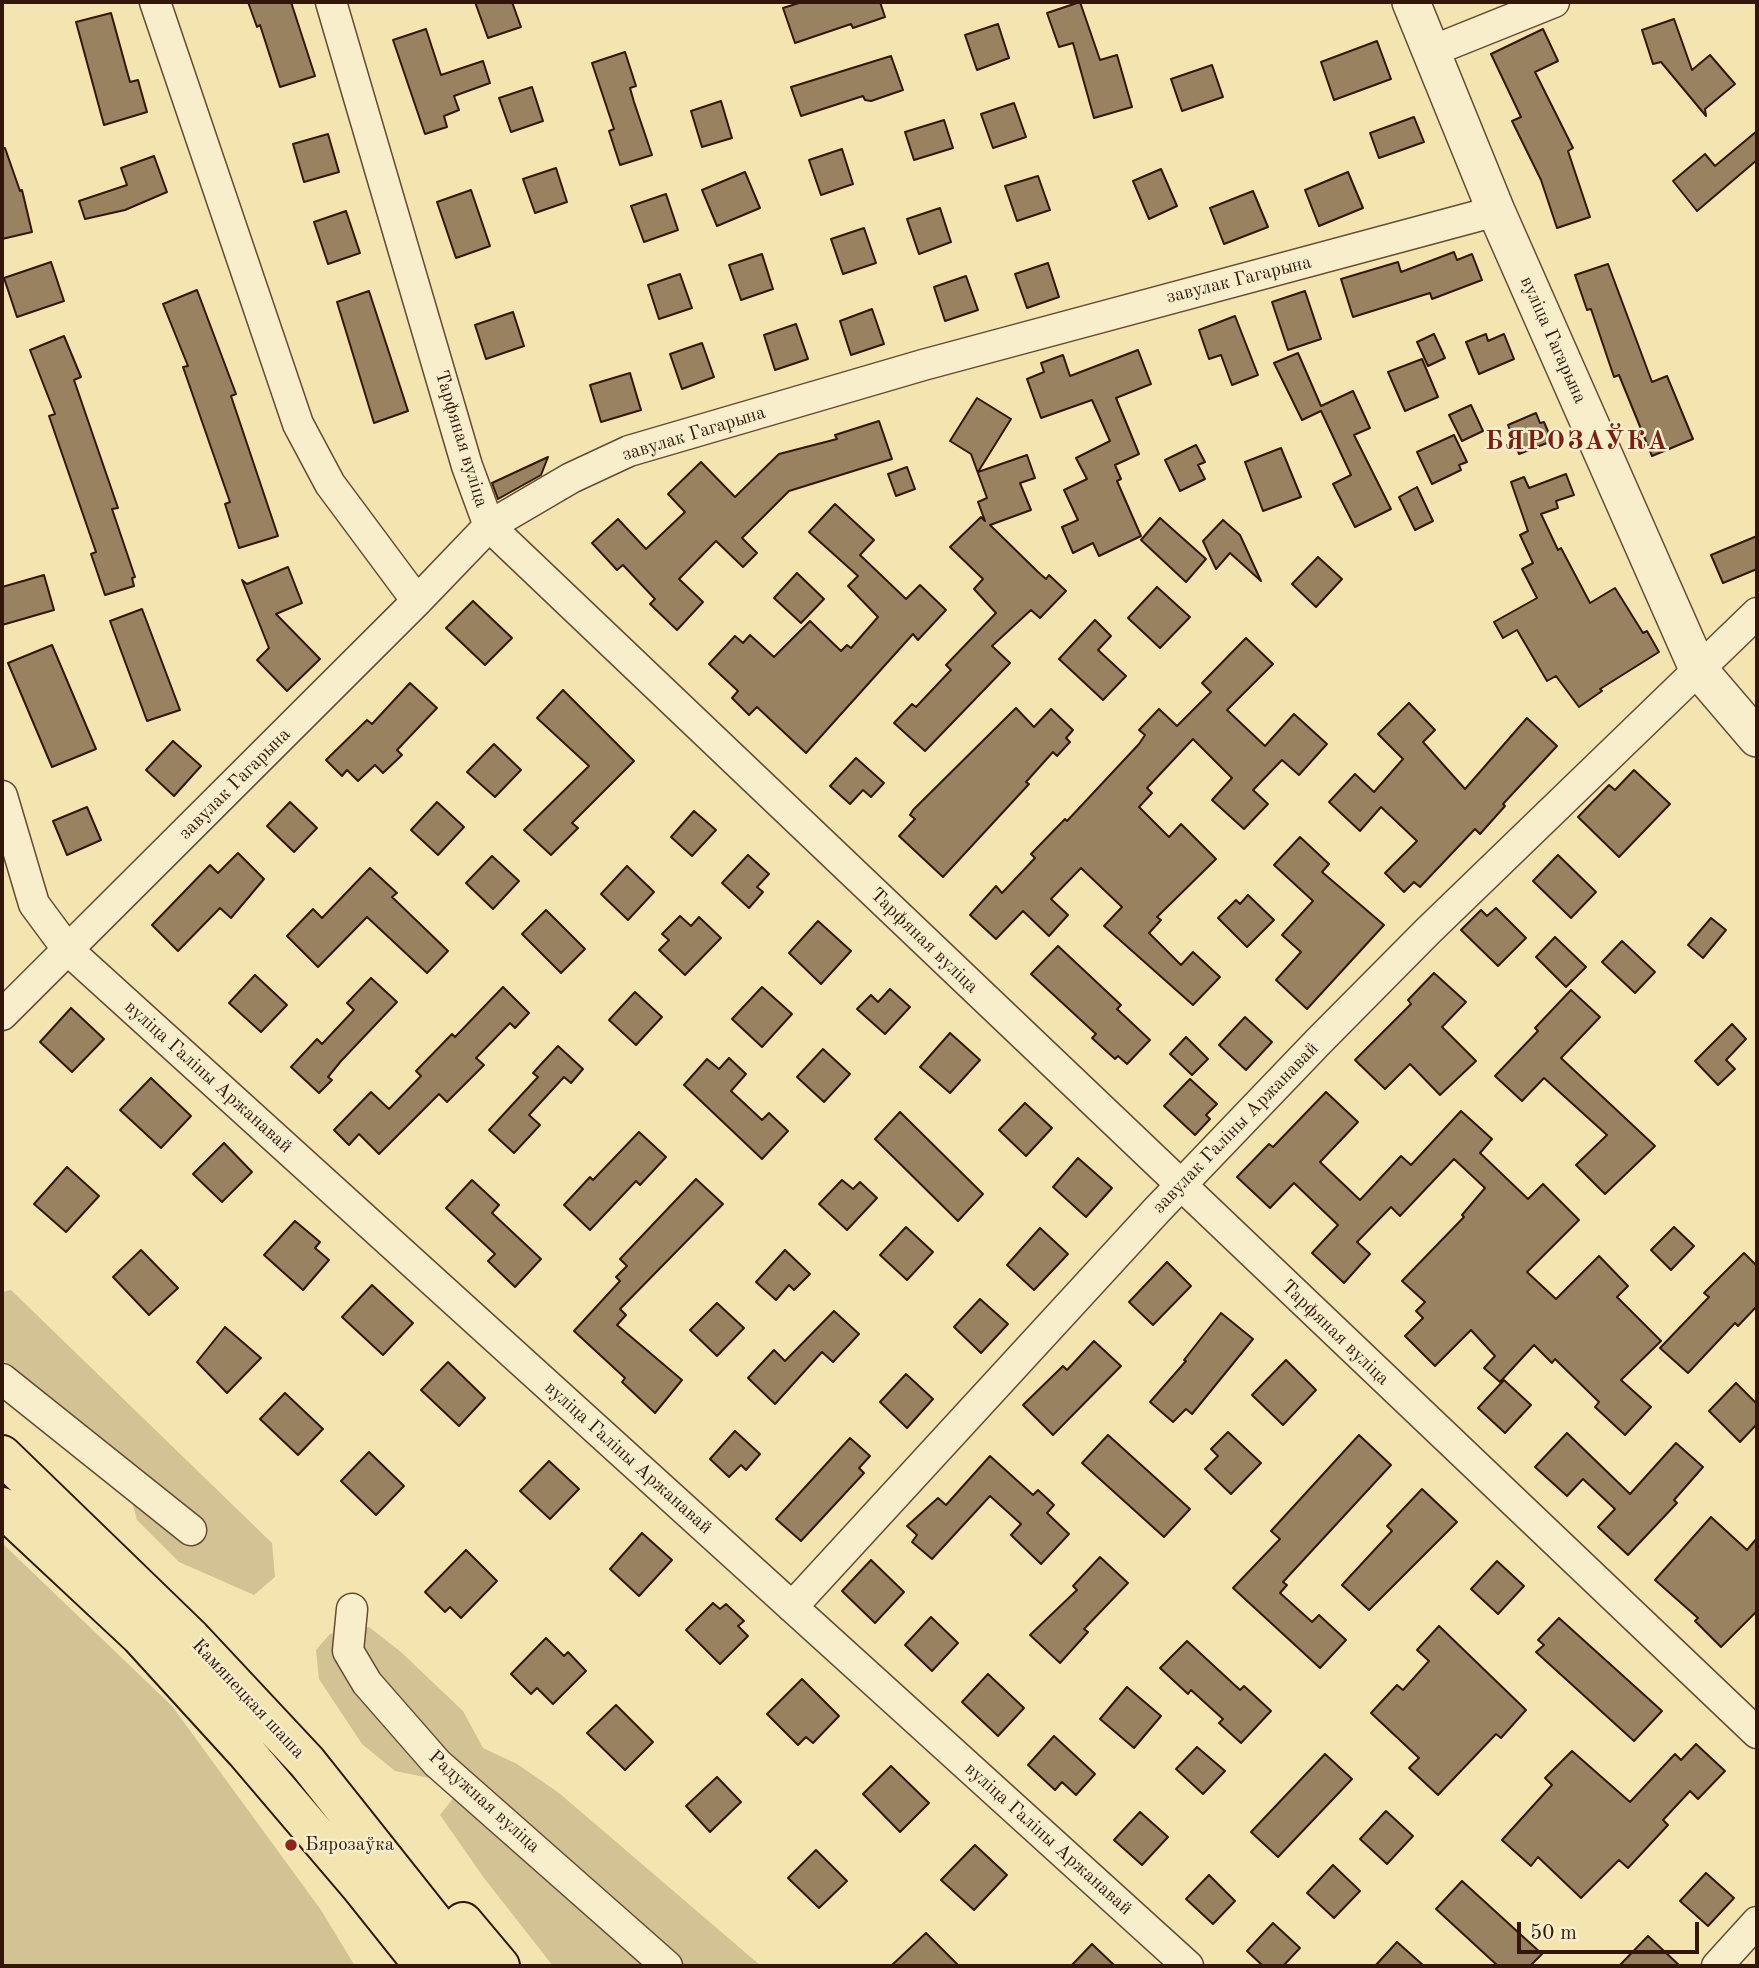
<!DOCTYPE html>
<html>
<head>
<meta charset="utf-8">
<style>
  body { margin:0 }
  #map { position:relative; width:1759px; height:1968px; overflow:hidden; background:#f4e5b0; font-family:"Old Standard TT",serif }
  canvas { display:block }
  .frame { position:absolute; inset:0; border:4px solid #341609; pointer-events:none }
  .scale { position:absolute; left:1517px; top:1922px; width:182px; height:32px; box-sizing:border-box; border:4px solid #341609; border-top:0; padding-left:9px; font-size:21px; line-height:24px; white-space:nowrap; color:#341609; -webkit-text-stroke:5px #f8eecc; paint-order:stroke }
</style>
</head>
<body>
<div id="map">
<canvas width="1759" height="1968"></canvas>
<div class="frame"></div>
<div class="scale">50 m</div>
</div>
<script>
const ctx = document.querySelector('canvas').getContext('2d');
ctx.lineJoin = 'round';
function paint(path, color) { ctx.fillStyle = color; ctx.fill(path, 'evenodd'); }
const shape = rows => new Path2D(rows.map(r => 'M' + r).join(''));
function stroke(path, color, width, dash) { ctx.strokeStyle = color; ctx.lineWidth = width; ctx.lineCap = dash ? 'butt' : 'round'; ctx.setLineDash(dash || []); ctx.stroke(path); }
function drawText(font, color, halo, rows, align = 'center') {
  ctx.font = font + ' "Old Standard TT",serif'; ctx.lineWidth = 5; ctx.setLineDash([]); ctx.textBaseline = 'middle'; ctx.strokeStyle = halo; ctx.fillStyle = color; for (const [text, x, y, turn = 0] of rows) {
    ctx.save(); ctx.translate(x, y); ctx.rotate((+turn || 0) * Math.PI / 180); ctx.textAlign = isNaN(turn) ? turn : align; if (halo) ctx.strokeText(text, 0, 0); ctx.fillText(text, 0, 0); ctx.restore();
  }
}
paint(shape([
  [11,1290,272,1543,275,1577,254,1595,179,1562,137,1520,120,1459,2,1359,2,1292],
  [2,1543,172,1706,321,1910,355,1966,2,1966],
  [369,1627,401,1652,463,1711,483,1748,517,1764,559,1793,761,1966,553,1966,484,1878,440,1815,455,1796,444,1781,395,1771,362,1744,319,1679,316,1650,330,1634]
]), '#d3c294');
const building = shape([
  [248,2,291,2,315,76,280,87,260,25,257,27,248,2],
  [475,2,512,2,521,27,488,38,475,2],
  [802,2,880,2,885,17,853,28,851,24,795,43,783,8,802,2],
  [1080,2,1100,60,1117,55,1132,107,1094,118,1073,43,1059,47,1047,13,1080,2],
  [111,13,130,82,138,80,147,112,104,125,76,22,111,13],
  [1674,19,1692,70,1710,55,1735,84,1705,109,1706,116,1661,62,1653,64,1642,30,1674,19],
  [998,24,1009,58,977,70,965,35,998,24],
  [426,29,441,75,483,61,490,83,454,96,459,110,444,116,447,127,425,134,393,40,426,29],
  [1543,29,1558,61,1535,72,1573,148,1568,151,1590,217,1557,228,1541,180,1512,121,1521,117,1491,54,1543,29],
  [1377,41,1391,79,1334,100,1321,62,1377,41],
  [625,52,636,86,630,88,634,102,652,155,620,165,609,131,614,129,592,63,625,52],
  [891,56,903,90,871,101,865,100,863,96,801,116,791,87,891,56],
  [1212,65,1223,97,1182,111,1171,79,1212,65],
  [532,87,543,121,511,132,499,98,532,87],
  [721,101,732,138,702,147,691,111,721,101],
  [1014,103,1026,137,993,148,981,114,1014,103],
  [1414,117,1424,142,1379,158,1370,133,1414,117],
  [944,120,953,148,914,160,905,132,944,120],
  [1757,131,1757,160,1697,211,1673,181,1705,154,1715,166,1757,131],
  [328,134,339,172,304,182,293,144,328,134],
  [2,148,5,148,20,191,22,190,32,232,2,239,2,148],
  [842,149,853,184,821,195,809,160,842,149],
  [154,156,167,192,125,210,85,219,79,201,127,185,121,168,154,156],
  [556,168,567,202,535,213,523,179,556,168],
  [1161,169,1177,206,1149,219,1133,181,1161,169],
  [745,172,760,208,717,226,702,190,745,172],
  [1348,172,1363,208,1319,226,1305,190,1348,172],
  [1038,176,1050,210,1017,221,1005,186,1038,176],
  [471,190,490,246,456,258,437,202,471,190],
  [1253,191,1268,227,1224,244,1210,208,1253,191],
  [666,194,678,230,644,242,631,206,666,194],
  [940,208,951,242,919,254,907,219,940,208],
  [346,211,360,253,328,264,314,222,346,211],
  [864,228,876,263,843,274,831,239,864,228],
  [1454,252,1457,260,1472,254,1482,280,1432,299,1430,293,1353,317,1341,279,1398,262,1401,272,1454,252],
  [762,254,773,289,741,300,729,265,762,254],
  [51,262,64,301,17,317,4,278,51,262],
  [1048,263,1059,297,1027,308,1015,274,1048,263],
  [1608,264,1652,382,1667,376,1693,439,1652,456,1619,375,1614,377,1591,309,1587,310,1575,275,1608,264],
  [680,274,692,308,659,319,648,285,680,274],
  [966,276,978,310,945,321,934,287,966,276],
  [197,290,236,394,231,396,278,536,239,548,225,504,230,502,183,367,188,366,163,304,197,290],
  [369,291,408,411,374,423,337,302,369,291],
  [1305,291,1321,339,1288,350,1272,302,1305,291],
  [872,309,884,344,851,355,840,321,872,309],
  [513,312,524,346,486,359,475,325,513,312],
  [1235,316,1258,375,1232,385,1221,355,1209,359,1199,330,1235,316],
  [796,324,808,359,775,370,764,335,796,324],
  [1434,334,1445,358,1428,366,1417,342,1434,334],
  [1486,334,1488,341,1504,334,1514,359,1479,374,1466,342,1486,334],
  [64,336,81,377,74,380,118,508,112,509,135,577,132,578,134,586,105,595,91,554,96,552,49,416,55,414,30,350,64,336],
  [702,343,714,377,682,389,670,354,702,343],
  [1138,350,1151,384,1116,398,1139,454,1115,465,1121,479,1117,481,1141,536,1099,556,1093,543,1073,553,1062,527,1078,520,1064,490,1087,479,1076,458,1110,441,1092,400,1041,418,1027,379,1044,372,1041,363,1063,355,1070,376,1138,350],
  [1298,353,1321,406,1353,391,1370,428,1354,435,1391,509,1355,527,1333,484,1351,475,1321,411,1302,420,1274,363,1298,353],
  [1422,359,1438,397,1405,411,1388,372,1422,359],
  [630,373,641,410,601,422,590,385,630,373],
  [977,398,1011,419,978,472,1027,455,1035,478,1020,483,1031,510,990,525,1038,572,1046,579,1049,575,1066,591,1040,618,1031,610,992,646,1010,663,925,751,894,723,912,704,916,707,951,670,946,665,996,613,974,589,983,579,950,547,981,517,985,521,978,502,987,498,971,454,950,441,977,398],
  [1471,405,1483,431,1462,441,1449,415,1471,405],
  [1536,413,1540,423,1544,422,1552,441,1519,454,1508,425,1536,413],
  [879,421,892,459,789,491,742,538,757,553,743,567,716,541,679,579,703,602,677,630,650,604,655,599,623,565,617,570,592,543,618,519,646,549,685,512,668,494,701,462,735,497,779,454,837,439,835,435,879,421],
  [1454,435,1467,462,1459,465,1461,470,1432,484,1417,452,1454,435],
  [1196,445,1205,462,1198,465,1205,479,1180,491,1165,460,1196,445],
  [1281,448,1301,497,1263,511,1245,462,1281,448],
  [548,457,541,475,498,499,492,483,548,457],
  [907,467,915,489,896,496,888,474,907,467],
  [1566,474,1574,495,1556,501,1558,508,1541,514,1558,550,1561,548,1590,603,1615,588,1643,633,1647,631,1659,652,1600,689,1602,691,1579,707,1556,676,1547,681,1517,630,1503,638,1494,622,1537,598,1522,569,1533,563,1520,535,1528,531,1511,482,1524,477,1529,488,1566,474],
  [1417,487,1433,521,1415,530,1399,497,1417,487],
  [835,504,874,540,860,555,906,599,920,585,946,610,918,640,913,634,806,753,757,707,749,715,732,698,738,691,709,664,735,636,743,643,750,635,774,657,810,621,841,651,847,645,851,648,878,617,848,586,858,576,809,532,835,504],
  [1160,518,1206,559,1186,582,1141,540,1160,518],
  [1223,520,1240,535,1261,581,1230,553,1216,569,1203,541,1223,520],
  [1757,536,1757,569,1723,583,1711,555,1757,536],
  [1318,557,1342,579,1316,607,1292,584,1318,557],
  [288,567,302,603,276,614,320,659,287,691,257,660,269,648,242,580,247,584,288,567],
  [797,573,824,599,801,623,774,598,797,573],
  [44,575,54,610,2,625,2,587,44,575],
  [1157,587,1190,617,1160,648,1128,618,1157,587],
  [473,601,512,638,485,665,446,628,473,601],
  [142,609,180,710,147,721,110,621,142,609],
  [1095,620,1111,636,1098,650,1126,676,1103,700,1059,659,1095,620],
  [1246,638,1273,664,1227,710,1265,746,1294,714,1327,744,1299,775,1282,760,1253,790,1268,804,1244,829,1212,800,1232,778,1193,739,1147,788,1152,793,1139,807,1169,837,1181,824,1216,859,1157,917,1161,920,1149,933,1181,965,1193,952,1220,977,1193,1005,1104,926,1122,907,1081,868,1051,899,1068,915,1049,936,1023,911,996,939,970,915,996,886,1002,893,1035,858,1031,854,1065,819,1067,821,1139,744,1145,735,1139,730,1159,709,1177,726,1211,692,1202,683,1246,638],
  [52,645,96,749,52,767,8,663,52,645],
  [410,683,437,708,397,750,402,755,383,773,375,765,358,781,347,770,342,776,326,760,367,720,372,724,410,683],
  [563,690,634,761,572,823,578,828,551,855,524,830,589,766,537,718,563,690],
  [1409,703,1435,730,1423,742,1465,789,1527,718,1557,746,1503,804,1505,806,1480,834,1475,829,1420,887,1414,882,1404,892,1385,873,1417,841,1381,807,1360,831,1329,802,1355,774,1374,792,1403,759,1378,734,1409,703],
  [1016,708,1034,727,1051,709,1073,730,1066,738,1070,742,1057,756,1053,752,1026,782,1029,784,943,877,899,836,915,819,910,815,913,810,1016,708],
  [173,741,201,766,174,796,146,770,173,741],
  [494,744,521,770,495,797,467,772,494,744],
  [856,758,884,783,871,797,863,790,850,804,830,786,856,758],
  [1634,770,1670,804,1619,857,1578,817,1609,785,1615,790,1634,770],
  [290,802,317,828,294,852,267,826,290,802],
  [437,802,464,827,438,855,411,830,437,802],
  [87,807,101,840,67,855,53,821,87,807],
  [694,811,716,830,692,856,671,837,694,811],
  [1300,837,1329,864,1322,872,1384,925,1307,1009,1276,980,1301,952,1282,935,1313,901,1274,865,1300,837],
  [238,853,264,879,231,918,220,908,178,951,152,925,210,865,218,873,238,853],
  [748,855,769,874,757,887,763,892,749,908,722,883,748,855],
  [1558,855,1596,892,1571,918,1533,881,1558,855],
  [492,856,519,881,493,909,466,883,492,856],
  [627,866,654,892,628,920,601,894,627,866],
  [370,868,397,893,392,897,448,951,427,973,367,917,318,967,287,936,313,909,322,918,370,868],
  [1248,895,1274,920,1247,947,1218,918,1236,900,1240,904,1248,895],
  [1496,908,1526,938,1498,966,1461,930,1481,910,1487,916,1496,908],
  [546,910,585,949,561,973,522,934,546,910],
  [680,916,691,926,699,917,721,938,685,975,659,950,669,940,662,934,680,916],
  [1711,918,1726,930,1703,958,1688,945,1711,918],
  [818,921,851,951,821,984,789,953,818,921],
  [1555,937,1586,967,1566,987,1536,957,1555,937],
  [1622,941,1655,972,1635,993,1602,962,1622,941],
  [1058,946,1121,1005,1117,1009,1150,1040,1127,1064,1118,1056,1115,1059,1092,1038,1096,1034,1031,974,1058,946],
  [1434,973,1466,1002,1442,1027,1476,1061,1440,1095,1410,1064,1385,1089,1355,1060,1411,1004,1408,1000,1434,973],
  [255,975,287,1005,261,1032,229,1003,255,975],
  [371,978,397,1002,341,1061,328,1077,332,1080,319,1093,291,1067,317,1039,322,1044,354,1010,347,1003,371,978],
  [503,987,529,1013,515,1028,510,1023,476,1058,484,1065,447,1102,439,1094,379,1154,359,1134,349,1145,334,1130,371,1092,389,1109,421,1076,416,1071,452,1034,455,1037,503,987],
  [762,987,792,1014,762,1047,732,1019,762,987],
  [890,989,910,1007,885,1034,857,1009,871,995,878,1002,890,989],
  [1571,990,1600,1017,1561,1058,1655,1146,1605,1194,1576,1165,1607,1135,1544,1078,1522,1101,1495,1076,1538,1031,1535,1028,1571,990],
  [635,992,662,1017,636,1045,609,1020,635,992],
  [71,1008,104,1039,72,1072,40,1042,71,1008],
  [1245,1017,1272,1042,1246,1070,1219,1045,1245,1017],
  [1732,1024,1746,1039,1726,1060,1735,1069,1718,1085,1695,1061,1732,1024],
  [950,1033,980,1060,950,1093,920,1067,950,1033],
  [1186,1037,1208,1059,1192,1075,1170,1054,1186,1037],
  [558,1046,583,1069,571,1083,564,1077,529,1115,540,1125,514,1153,489,1130,538,1077,533,1073,558,1046],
  [823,1049,850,1074,824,1102,797,1077,823,1049],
  [729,1058,746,1074,731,1091,762,1120,769,1113,788,1131,762,1159,684,1085,707,1059,719,1069,729,1058],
  [151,1078,191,1116,161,1148,120,1110,151,1078],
  [1190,1079,1217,1104,1206,1115,1210,1119,1195,1135,1164,1106,1190,1079],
  [1326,1092,1358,1122,1320,1162,1360,1200,1401,1156,1411,1165,1461,1111,1492,1139,1480,1153,1528,1199,1543,1184,1579,1220,1527,1272,1556,1299,1599,1256,1628,1286,1617,1297,1661,1341,1621,1380,1651,1407,1625,1435,1595,1407,1599,1402,1555,1359,1552,1363,1534,1345,1500,1382,1484,1368,1495,1356,1471,1330,1435,1366,1405,1336,1423,1318,1416,1311,1425,1302,1402,1281,1464,1217,1462,1215,1485,1188,1454,1159,1400,1216,1391,1207,1357,1242,1370,1254,1344,1283,1312,1253,1338,1225,1294,1183,1270,1208,1237,1177,1269,1144,1273,1147,1326,1092],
  [1025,1103,1052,1128,1026,1156,999,1130,1025,1103],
  [900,1112,983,1194,958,1221,875,1139,900,1112],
  [639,1132,666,1157,640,1185,636,1181,590,1230,564,1205,590,1177,593,1180,639,1132],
  [224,1143,252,1172,222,1202,193,1174,224,1143],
  [1078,1158,1112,1188,1086,1217,1053,1187,1078,1158],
  [67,1167,99,1196,66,1232,34,1204,67,1167],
  [696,1179,723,1204,620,1309,626,1315,617,1325,682,1380,655,1413,622,1382,625,1378,574,1331,620,1281,616,1277,627,1266,620,1259,696,1179],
  [472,1180,499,1205,492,1213,541,1259,515,1287,488,1261,495,1254,446,1208,472,1180],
  [842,1180,853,1189,860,1182,877,1198,847,1230,819,1204,842,1180],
  [295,1221,320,1242,315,1248,329,1260,303,1290,264,1255,295,1221],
  [906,1227,933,1252,907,1280,880,1255,906,1227],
  [1674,1227,1694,1246,1671,1270,1651,1250,1674,1227],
  [1040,1228,1068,1254,1034,1290,1007,1265,1040,1228],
  [141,1250,178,1288,149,1315,113,1277,141,1250],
  [785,1250,810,1274,794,1290,789,1285,776,1300,756,1282,785,1250],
  [1744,1253,1757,1266,1757,1306,1738,1326,1735,1323,1688,1373,1660,1348,1709,1297,1704,1293,1744,1253],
  [1167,1262,1191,1286,1153,1325,1129,1302,1167,1262],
  [372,1285,413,1323,383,1355,342,1317,372,1285],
  [980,1299,1008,1324,981,1353,954,1327,980,1299],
  [717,1303,744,1328,717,1356,690,1330,717,1303],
  [834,1311,859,1334,833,1362,822,1352,775,1404,748,1378,774,1350,785,1361,834,1311],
  [1221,1313,1253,1339,1192,1414,1186,1409,1173,1422,1150,1402,1186,1361,1184,1360,1221,1313],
  [225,1327,261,1358,227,1393,197,1362,225,1327],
  [1094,1341,1121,1366,1053,1435,1023,1405,1063,1366,1067,1370,1094,1341],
  [1286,1360,1316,1390,1283,1425,1252,1395,1286,1360],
  [448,1362,485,1398,459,1426,421,1390,448,1362],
  [906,1374,933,1399,907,1428,880,1402,906,1374],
  [1504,1380,1531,1405,1505,1433,1478,1408,1504,1380],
  [1736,1383,1757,1404,1757,1424,1740,1442,1709,1411,1736,1383],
  [285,1393,323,1429,298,1455,260,1419,285,1393],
  [735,1431,760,1454,746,1470,741,1465,729,1477,710,1459,735,1431],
  [1228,1432,1261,1463,1231,1494,1205,1469,1218,1456,1211,1449,1228,1432],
  [1567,1433,1630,1494,1676,1443,1703,1467,1674,1500,1677,1503,1628,1555,1598,1527,1615,1509,1583,1479,1567,1496,1535,1467,1567,1433],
  [1108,1435,1190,1509,1164,1537,1082,1463,1108,1435],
  [1359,1435,1391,1465,1283,1582,1287,1585,1280,1593,1312,1622,1319,1615,1346,1640,1320,1668,1233,1588,1280,1539,1271,1531,1359,1435],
  [850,1438,870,1456,859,1468,864,1473,801,1541,776,1519,850,1438],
  [369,1452,404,1486,376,1515,341,1481,369,1452],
  [990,1456,1033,1495,1038,1490,1054,1505,1047,1513,1069,1534,1041,1564,1011,1535,1021,1524,990,1496,932,1559,912,1542,917,1535,907,1526,938,1498,946,1505,990,1456],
  [549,1461,579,1489,550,1519,520,1491,549,1461],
  [1422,1489,1457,1522,1369,1610,1342,1585,1392,1531,1387,1526,1422,1489],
  [1711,1517,1747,1550,1757,1538,1757,1611,1721,1647,1695,1621,1698,1618,1655,1580,1711,1517],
  [642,1533,672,1560,639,1596,610,1569,642,1533],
  [466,1550,497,1581,461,1618,450,1607,445,1612,425,1592,466,1550],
  [1100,1557,1128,1583,1084,1629,1088,1632,1060,1663,1030,1635,1077,1590,1073,1586,1100,1557],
  [871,1560,904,1592,875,1623,842,1591,871,1560],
  [1497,1561,1524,1586,1498,1614,1471,1589,1497,1561],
  [713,1603,720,1609,726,1604,744,1621,738,1626,748,1636,720,1664,686,1630,713,1603],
  [931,1617,958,1643,932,1671,905,1645,931,1617],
  [1559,1618,1662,1711,1634,1741,1536,1652,1544,1645,1538,1640,1559,1618],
  [1439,1626,1526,1710,1501,1738,1496,1734,1438,1795,1409,1768,1419,1758,1371,1713,1397,1685,1403,1690,1429,1661,1417,1650,1439,1626],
  [546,1638,564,1656,568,1652,586,1671,553,1704,537,1688,531,1694,511,1674,546,1638],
  [1187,1641,1240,1690,1244,1686,1271,1711,1241,1743,1219,1723,1223,1719,1191,1690,1188,1694,1160,1668,1187,1641],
  [988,1674,1024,1708,998,1736,962,1702,988,1674],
  [802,1679,839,1716,813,1743,806,1737,798,1745,767,1714,802,1679],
  [1127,1687,1161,1716,1134,1748,1100,1719,1127,1687],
  [616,1705,653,1742,625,1770,587,1733,616,1705],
  [1054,1736,1095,1774,1076,1795,1062,1782,1055,1790,1028,1765,1054,1736],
  [1696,1744,1725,1771,1698,1799,1690,1791,1663,1820,1668,1825,1628,1868,1619,1860,1581,1898,1538,1857,1531,1866,1502,1840,1552,1785,1545,1778,1572,1751,1630,1802,1675,1754,1681,1760,1696,1744],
  [1197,1747,1225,1771,1203,1794,1176,1769,1197,1747],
  [1325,1754,1352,1779,1278,1857,1251,1832,1325,1754],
  [891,1766,929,1803,900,1832,863,1794,891,1766],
  [717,1777,741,1802,710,1832,686,1806,717,1777],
  [1386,1811,1413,1836,1387,1864,1360,1839,1386,1811],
  [1140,1812,1168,1837,1142,1865,1114,1840,1140,1812],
  [975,1845,1007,1875,974,1910,941,1880,975,1845],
  [816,1850,847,1881,819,1908,788,1878,816,1850],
  [1333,1865,1360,1891,1334,1918,1307,1893,1333,1865],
  [1706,1873,1734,1898,1708,1926,1680,1901,1706,1873],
  [1209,1875,1235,1901,1213,1924,1186,1899,1209,1875],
  [1462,1881,1542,1954,1530,1966,1498,1966,1436,1909,1462,1881],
  [1273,1923,1300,1948,1283,1966,1263,1966,1247,1951,1273,1923],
  [926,1933,959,1966,891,1966,926,1933],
  [1648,1936,1680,1966,1619,1966,1648,1936],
  [1397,1942,1424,1966,1375,1966,1397,1942],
  [1092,1944,1115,1966,1071,1966,1092,1944]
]);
paint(building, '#988260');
stroke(building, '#341609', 2);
const minor = shape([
  [155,2,298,424,330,484,417,601],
  [331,2,467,466,489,526,1757,1733],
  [1432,51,1554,2],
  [2,796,34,904,68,950,1188,1966],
  [2,1015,417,601,489,526,571,478,629,451,923,365,1496,211],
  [2,1379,191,1530],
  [792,1607,1157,1210,1318,1042,1428,931,1757,613],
  [352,1609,348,1651,367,1683,437,1763,667,1966],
  [1717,1966,1757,1922]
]);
const tertiary = shape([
  [1411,2,1496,211,1698,669,1757,738]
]);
const primary = shape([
  [2,1455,191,1638,307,1762,469,1966],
  [2,1507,140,1636,245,1751,360,1886,424,1966],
  [463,1922,500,1966]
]);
stroke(minor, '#644a33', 33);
stroke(tertiary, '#644a33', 40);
stroke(primary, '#341609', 42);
stroke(minor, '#f8eecc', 30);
stroke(tertiary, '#f8eecc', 37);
stroke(primary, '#f4e5b0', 38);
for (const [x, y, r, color] of [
  [291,1845,7,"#8f2418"]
]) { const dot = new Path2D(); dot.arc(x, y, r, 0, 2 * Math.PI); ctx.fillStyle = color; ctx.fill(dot); stroke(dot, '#f8eecc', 2.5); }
drawText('19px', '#341609', '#f8eecc', [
  ["завулак Гагарына",1239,280,-14],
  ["вуліца Гагарына",1553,340,66],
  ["завулак Гагарына",694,434,-17],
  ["Тарфяная вуліца",461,439,73],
  ["завулак Гагарына",235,784,-45],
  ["Тарфяная вуліца",924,941,44],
  ["вуліца Галіны Аржанавай",208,1077,42],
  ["завулак Галіны Аржанавай",1236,1128,-46],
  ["Тарфяная вуліца",1335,1333,44],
  ["вуліца Галіны Аржанавай",628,1458,42],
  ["Камянецкая шаша",248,1699,47],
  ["Радужная вуліца",484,1802,42],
  ["вуліца Галіны Аржанавай",1048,1839,42]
]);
drawText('19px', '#341609', '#f8eecc', [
  ["Бярозаўка",305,1845]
], 'left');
ctx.letterSpacing = '2px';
drawText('bold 26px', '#7a1f14', '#f8eecc', [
  ["БЯРОЗАЎКА",1577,442]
]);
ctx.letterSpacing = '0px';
</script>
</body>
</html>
